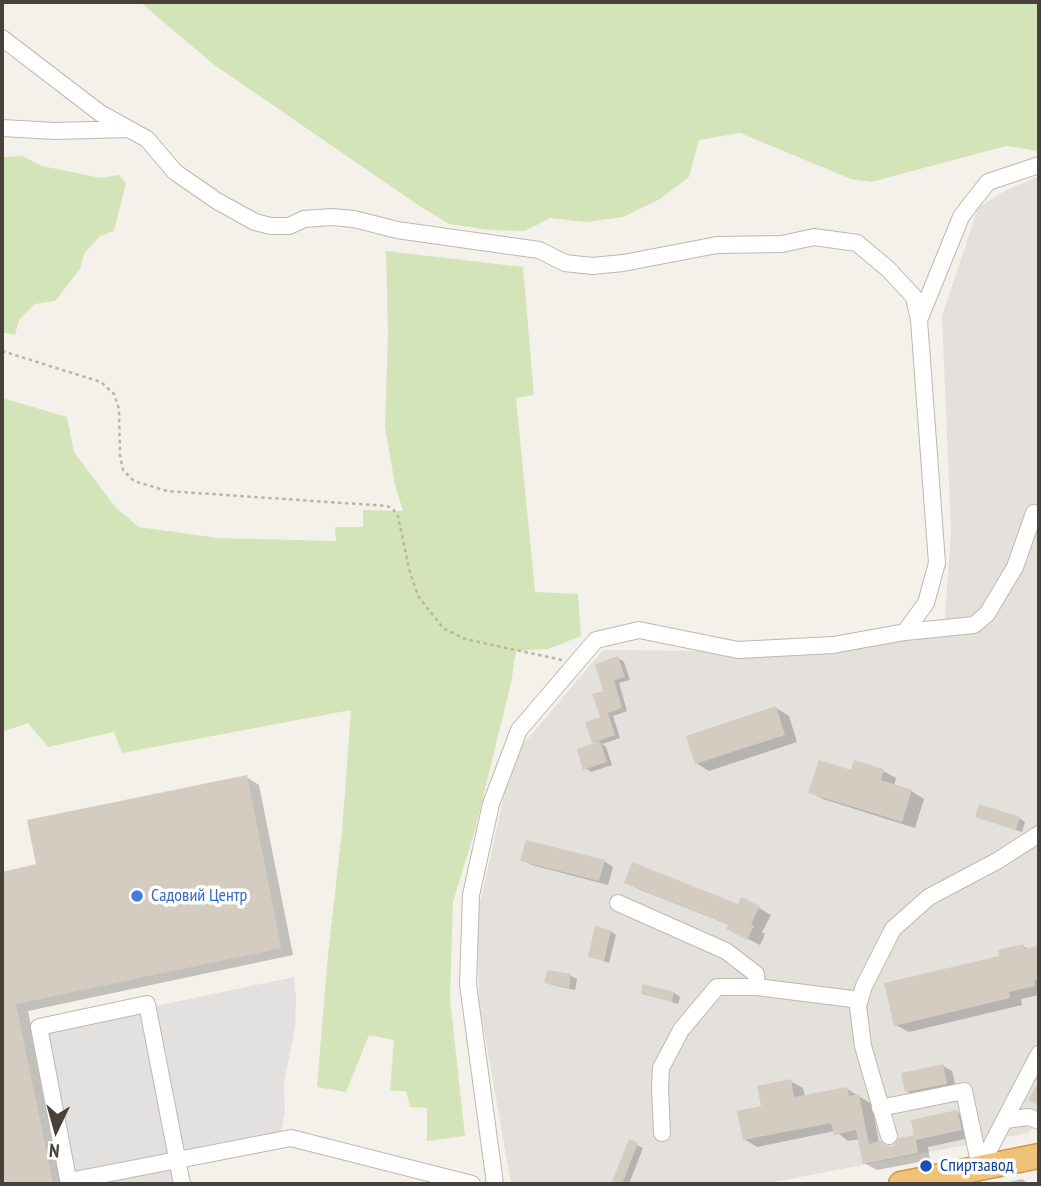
<!DOCTYPE html>
<html>
<head>
<meta charset="utf-8">
<style>
  body { margin:0 }
  #map { position:relative; width:1041px; height:1186px; overflow:hidden; background:#f4f1eb; font-family:"PT Sans Narrow",sans-serif }
  canvas { display:block }
  .frame { position:absolute; inset:0; border:4px solid #484139; pointer-events:none }
  .north { position:absolute; left:21px; top:1095px; width:70px; height:70px; -webkit-text-stroke:5px #fff; paint-order:stroke; rotate:185deg; font-size:19px; font-weight:700; line-height:28px; text-align:center; color:#484139 }
  .north::after { content:''; display:block; margin:auto; width:24px; height:32px; background:#484139; clip-path:polygon(50% 0,100% 100%,50% 72%,0 100%) }
</style>
</head>
<body>
<div id="map">
<canvas width="1041" height="1186"></canvas>
<div class="frame"></div>
<div class="north">N</div>
</div>
<script>
const ctx = document.querySelector('canvas').getContext('2d');
ctx.lineJoin = 'round';
function paint(path, color) { ctx.fillStyle = color; ctx.fill(path, 'evenodd'); }
const shape = rows => new Path2D(rows.map(r => 'M' + r).join(''));
function stroke(path, color, width, dash) { ctx.strokeStyle = color; ctx.lineWidth = width; ctx.lineCap = dash ? 'butt' : 'round'; ctx.setLineDash(dash || []); ctx.stroke(path); }
function drawText(font, color, halo, rows, align = 'center') {
  ctx.font = font + ' "PT Sans Narrow",sans-serif'; ctx.lineWidth = 7; ctx.setLineDash([]); ctx.textBaseline = 'middle'; ctx.strokeStyle = halo; ctx.fillStyle = color; for (const [text, x, y, turn = 0] of rows) {
    ctx.save(); ctx.translate(x, y); ctx.rotate((+turn || 0) * Math.PI / 180); ctx.textAlign = isNaN(turn) ? turn : align; if (halo) ctx.strokeText(text, 0, 0); ctx.fillText(text, 0, 0); ctx.restore();
  }
}
paint(shape([
  [1039,176,1039,1123,1028,1133,764,1184,511,1184,479,1001,477,916,513,756,603,650,817,652,944,630,951,532,942,316,978,208,1006,190]
]), '#e4e0dc');
paint(shape([
  [140,2,1039,2,1039,145,1038,151,1006,146,871,182,851,179,740,133,699,140,689,177,660,199,623,217,586,222,550,218,525,231,490,230,449,224,418,205,213,64],
  [22,156,42,166,101,178,119,175,126,183,114,231,100,236,84,254,80,269,55,301,35,304,19,320,15,335,2,332,2,157],
  [386,251,523,267,534,395,516,398,535,592,578,594,581,636,548,649,516,651,511,683,475,830,453,902,450,999,465,1136,427,1141,427,1108,410,1107,406,1091,390,1091,394,1040,369,1035,346,1092,317,1087,328,954,342,831,351,710,122,753,114,732,48,747,28,723,2,732,2,398,67,417,74,452,116,508,139,527,218,538,336,541,335,527,363,527,363,510,403,511,395,485,385,427,388,333]
]), '#d3e4b8');
paint(shape([
  [294,977,296,997,295,1027,284,1084,285,1112,281,1134,173,1157,178,1184,74,1184,41,1030]
]), '#e3e1df');
paint(shape([
  [618,658,624,662,630,680,619,683,627,711,613,716,620,738,602,744,606,747,612,765,591,772,585,768,598,744,593,741,602,718,606,692],
  [776,708,789,716,797,742,709,771,696,763],
  [883,771,896,778,894,786,911,791,924,799,915,828,823,799,810,792,852,772],
  [246,777,259,785,293,955,28,1011,64,1184,2,1184,2,873,38,865],
  [1019,818,1025,822,1022,832,983,819],
  [522,860,604,861,613,867,608,885,532,865],
  [626,882,739,906,759,908,771,915,762,932,765,934,760,945,740,935,730,925,638,889],
  [610,931,616,935,609,963,590,956],
  [1023,946,1029,949,1039,949,1039,995,1021,999,1022,1005,909,1032,896,1025,1002,957],
  [548,972,571,976,577,979,575,990,552,985,546,982],
  [643,993,674,993,680,997,678,1004],
  [943,1066,952,1071,956,1088,916,1097,907,1091],
  [790,1081,803,1088,805,1097,847,1089,872,1104,879,1143,888,1148,893,1148,916,1137,957,1112,970,1119,974,1137,928,1147,930,1160,877,1170,864,1163,860,1139,848,1141,835,1131,757,1147,744,1139,763,1108],
  [630,1142,643,1148,629,1184,614,1184],
  [1022,1179,1029,1184,1001,1184]
]), '#0003');
paint(shape([
  [618,656,625,677,614,680,622,708,608,713,615,735,592,743,585,722,600,717,592,694,603,691,595,664],
  [776,706,785,735,695,764,686,736],
  [600,741,607,762,583,770,577,749],
  [819,760,851,770,854,760,884,769,881,780,912,790,902,822,808,793],
  [247,775,281,948,16,1004,53,1184,2,1184,2,872,36,864,27,820],
  [979,804,1020,817,1016,830,975,817],
  [526,840,605,860,599,881,520,861],
  [632,862,738,904,741,897,760,906,751,924,754,926,747,940,726,929,728,924,624,883],
  [595,926,611,930,604,961,588,957],
  [1023,944,1025,949,1037,946,1039,957,1039,980,1034,981,1035,986,1009,992,1010,998,894,1026,884,983,999,956,998,950],
  [547,970,571,974,569,988,544,983],
  [643,984,674,992,672,1002,641,994],
  [943,1064,947,1084,905,1092,901,1073],
  [791,1079,794,1097,847,1087,849,1096,859,1094,869,1144,880,1141,886,1146,893,1146,899,1138,914,1135,911,1120,957,1110,962,1130,916,1140,918,1153,863,1164,856,1130,834,1135,831,1123,743,1140,737,1111,761,1106,757,1086],
  [1039,1081,1039,1106,1028,1100],
  [629,1139,638,1143,622,1184,611,1184]
]), '#d5ccc1');
const minor = shape([
  [2,38,100,113,147,139,175,172,217,201,255,222,271,226,289,226,304,219,332,217,354,219,397,230,539,250,565,263,592,266,623,263,717,245,782,244,814,237,857,243,888,269,914,297,919,320],
  [2,128,55,131,129,129],
  [905,632,974,625,987,614,1015,567,1034,513],
  [618,903,726,951,756,974,757,987,860,1000],
  [880,1108,964,1091,980,1167],
  [1005,1120,1029,1117,1039,1121],
  [662,1133,660,1089,661,1068,681,1030,717,987,757,987],
  [889,1136,863,1046,858,1006,864,986,893,929,929,897,997,861,1039,834],
  [980,1167,1039,1054],
  [69,1181,291,1138,472,1184],
  [69,1184,39,1027,147,1004,182,1184],
  [495,1184,468,984,471,895,491,804,519,730,596,640,639,630,738,650,833,645,905,632,926,603,937,563,919,320,961,217,969,206,988,182,1039,165]
]);
const highway = shape([
  [901,1184,1039,1156]
]);
stroke(minor, '#bfb8ae', 18);
stroke(highway, '#cf964a', 27);
stroke(shape([
  [2,351,101,382,114,394,119,409,120,455,123,470,134,481,167,491,387,506,393,509,398,516,409,569,418,596,443,628,465,639,562,660]
]), '#bfb3a1', 2.5, [3.5, 3.5]);
stroke(minor, '#fff', 16);
stroke(highway, '#f0c279', 24);
for (const [x, y, r, color] of [
  [137,896,7,"#3f7fe0"],
  [926,1166,7,"#1a4fb4"]
]) { const dot = new Path2D(); dot.arc(x, y, r, 0, 2 * Math.PI); ctx.fillStyle = color; ctx.fill(dot); stroke(dot, '#fff', 2.5); }
drawText('18px', '#366cbe', '#fff', [
  ["Садовий Центр",151,896]
], 'left');
drawText('18px', '#164399', '#fff', [
  ["Спиртзавод",940,1166]
], 'left');
</script>
</body>
</html>
